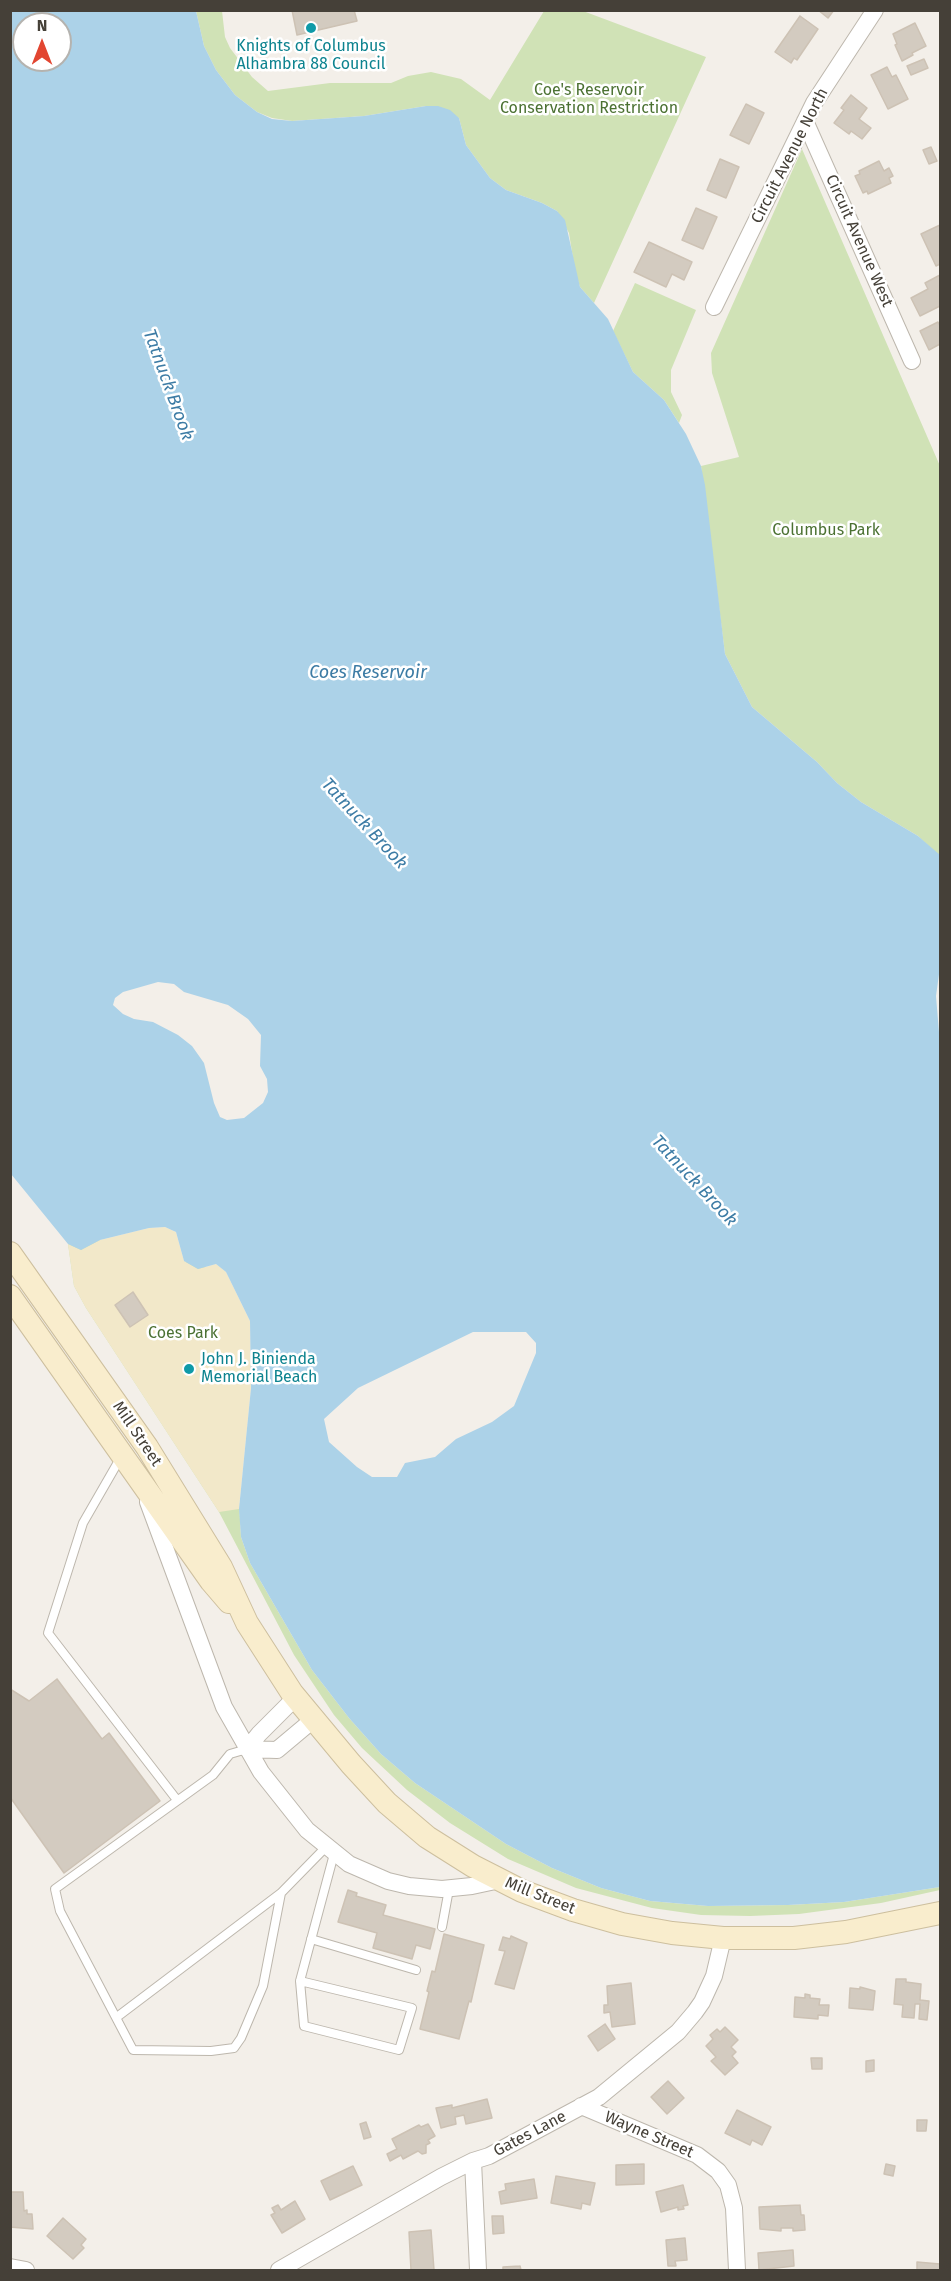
<!DOCTYPE html>
<html>
<head>
<meta charset="utf-8">
<style>
  body { margin:0 }
  #map { position:relative; width:951px; height:2281px; overflow:hidden; background:#f3efe9; font-family:"Fira Sans",sans-serif }
  canvas { display:block }
  .frame { position:absolute; inset:0; border:12px solid #454038; pointer-events:none }
  .north { position:absolute; left:12px; top:12px; width:60px; height:60px; box-sizing:border-box; background:#fff; border:2px solid #b5b3af; border-radius:50%; rotate:0deg; font-size:16px; font-weight:700; line-height:24px; text-align:center; color:#454038 }
  .north::after { content:''; display:block; margin:auto; width:21px; height:27px; background:#e24631; clip-path:polygon(50% 0,100% 100%,50% 72%,0 100%) }
</style>
</head>
<body>
<div id="map">
<canvas width="951" height="2281"></canvas>
<div class="frame"></div>
<div class="north">N</div>
</div>
<script>
const ctx = document.querySelector('canvas').getContext('2d');
ctx.lineJoin = 'round';
function paint(path, color) { ctx.fillStyle = color; ctx.fill(path, 'evenodd'); }
const shape = rows => new Path2D(rows.map(r => 'M' + r).join(''));
function stroke(path, color, width, dash) { ctx.strokeStyle = color; ctx.lineWidth = width; ctx.lineCap = dash ? 'butt' : 'round'; ctx.setLineDash(dash || []); ctx.stroke(path); }
function drawText(font, color, halo, rows, align = 'center') {
  ctx.font = font + ' "Fira Sans",sans-serif'; ctx.lineWidth = 5; ctx.setLineDash([]); ctx.textBaseline = 'middle'; ctx.strokeStyle = halo; ctx.fillStyle = color; for (const [text, x, y, turn = 0] of rows) {
    ctx.save(); ctx.translate(x, y); ctx.rotate((+turn || 0) * Math.PI / 180); ctx.textAlign = isNaN(turn) ? turn : align; if (halo) ctx.strokeText(text, 0, 0); ctx.fillText(text, 0, 0); ctx.restore();
  }
}
paint(shape([
  [196,11,222,11,225,37,230,48,252,77,268,91,330,83,391,83,408,76,431,72,461,79,490,100,544,11,583,11,706,57,594,303,580,287,575,271,569,233,557,211,542,203,506,190,490,178,466,145,459,118,426,106,364,116,292,121,272,118,257,112,235,95,216,70,204,46],
  [802,149,940,466,940,857,918,836,861,802,837,783,817,762,752,707,725,654,701,466,739,457,712,373,711,353],
  [635,283,696,310,671,370,671,392,682,415,679,423,664,400,633,372,613,331],
  [100,1240,226,1272,241,1537,250,1563,312,1670,349,1718,381,1754,415,1783,506,1844,552,1868,601,1888,650,1901,708,1906,788,1905,844,1902,940,1887,940,1890,881,1903,799,1914,750,1916,701,1915,652,1908,576,1888,508,1859,450,1823,407,1790,362,1748,334,1715,294,1655,219,1512,86,1308,74,1286,68,1244]
]), '#d0e2b6');
paint(shape([
  [165,1227,176,1232,184,1261,198,1269,216,1264,226,1272,250,1321,251,1388,239,1509,219,1512,86,1308,74,1286,68,1244,81,1250,100,1240,149,1228]
]), '#f2e8c9');
paint(shape([
  [11,10,196,11,204,46,216,70,235,95,257,112,272,119,292,121,364,116,426,106,438,106,450,110,459,118,466,145,490,178,506,190,542,203,557,211,565,220,580,287,608,319,633,372,664,400,686,434,701,466,705,485,725,654,752,707,817,762,837,783,861,802,918,836,940,855,940,967,936,996,940,1044,940,1887,844,1902,788,1905,708,1906,650,1901,601,1888,552,1868,506,1844,415,1783,381,1754,349,1718,312,1670,250,1563,241,1537,239,1509,251,1388,250,1321,226,1272,216,1264,198,1269,184,1261,176,1232,165,1227,149,1228,100,1240,81,1250,68,1244,11,1174],
  [24,24,60,24,60,60,24,60],
  [158,982,174,984,184,992,228,1005,248,1019,261,1035,260,1066,267,1079,268,1092,263,1103,244,1118,227,1120,220,1117,214,1103,204,1063,192,1046,178,1035,153,1022,134,1019,123,1014,113,1005,115,998,123,992],
  [473,1332,526,1332,536,1343,536,1353,514,1406,492,1422,456,1439,435,1457,405,1463,397,1477,372,1477,357,1467,329,1442,324,1419,358,1388]
]), '#acd2e8');
const building = shape([
  [292,10,354,10,357,21,297,35,292,10],
  [818,10,834,10,828,18,818,10],
  [800,16,818,29,797,60,794,58,791,63,775,52,800,16],
  [915,23,926,46,912,53,913,55,902,61,895,45,897,44,893,34,915,23],
  [924,59,928,68,911,75,907,66,924,59],
  [887,67,892,77,896,75,908,99,888,109,871,75,887,67],
  [851,95,867,108,859,119,871,128,862,139,851,131,849,134,834,123,844,110,841,108,851,95],
  [746,104,764,113,749,144,730,135,746,104],
  [931,147,937,161,929,164,923,150,931,147],
  [720,159,739,167,726,198,707,190,720,159],
  [879,161,884,171,889,168,893,176,889,178,891,183,868,194,867,191,863,193,855,176,860,174,859,171,879,161],
  [696,208,717,217,703,249,682,240,696,208],
  [940,225,940,264,936,266,921,234,940,225],
  [649,242,692,262,684,280,672,274,666,287,634,272,649,242],
  [940,275,940,306,920,316,911,298,928,289,925,283,940,275],
  [938,322,940,326,940,344,929,350,920,331,938,322],
  [133,1292,148,1315,130,1327,115,1305,133,1292],
  [57,1679,102,1739,109,1733,160,1801,64,1873,10,1797,10,1689,29,1701,57,1679],
  [348,1890,357,1893,356,1896,386,1905,383,1915,435,1929,430,1949,416,1945,412,1959,373,1948,377,1933,338,1922,348,1890],
  [444,1934,484,1945,471,2002,469,2001,459,2039,420,2029,429,1992,427,1991,432,1971,435,1972,444,1934],
  [511,1936,527,1943,514,1989,495,1984,505,1951,499,1950,503,1937,510,1939,511,1936],
  [896,1979,906,1979,906,1982,921,1984,920,2000,929,2001,927,2020,919,2019,920,2004,915,2004,914,2018,902,2017,903,2005,894,2004,896,1979],
  [631,1983,635,2024,612,2027,610,2012,604,2013,604,2005,608,2005,607,1986,631,1983],
  [860,1987,875,1991,873,2010,849,2008,850,1988,860,1989,860,1987],
  [805,1994,810,1995,810,1998,820,1999,819,2005,829,2005,828,2016,818,2015,818,2019,794,2017,795,1997,805,1998,805,1994],
  [605,2024,615,2039,598,2051,588,2036,605,2024],
  [725,2027,738,2040,731,2047,736,2052,732,2056,738,2063,725,2075,711,2061,716,2057,706,2046,713,2039,710,2035,717,2029,720,2032,725,2027],
  [811,2058,822,2058,822,2069,812,2069,811,2058],
  [874,2060,874,2071,866,2072,866,2061,874,2060],
  [668,2081,684,2098,667,2114,651,2097,668,2081],
  [487,2099,492,2118,466,2124,464,2115,455,2117,456,2124,441,2128,436,2108,452,2105,452,2108,487,2099],
  [737,2110,771,2127,762,2145,752,2140,750,2145,725,2133,737,2110],
  [917,2120,927,2120,926,2131,917,2131,917,2120],
  [366,2122,371,2137,364,2139,360,2124,366,2122],
  [428,2124,435,2136,428,2140,430,2143,426,2145,426,2153,422,2154,418,2151,403,2159,401,2155,390,2161,387,2154,397,2149,392,2139,419,2125,421,2127,428,2124],
  [644,2164,644,2184,616,2185,616,2165,644,2164],
  [886,2164,895,2166,893,2176,884,2174,886,2164],
  [353,2166,362,2185,330,2200,321,2181,353,2166],
  [556,2176,595,2183,590,2205,582,2203,581,2209,551,2203,556,2176],
  [534,2179,537,2198,501,2204,499,2192,506,2190,505,2184,534,2179],
  [683,2185,688,2205,683,2206,684,2209,678,2210,678,2207,661,2212,656,2192,683,2185],
  [10,2192,23,2192,24,2211,27,2210,27,2214,32,2214,33,2229,10,2227,10,2192],
  [295,2201,305,2219,282,2233,271,2215,275,2213,272,2208,278,2205,281,2210,295,2201],
  [800,2205,801,2215,804,2215,805,2230,793,2231,793,2228,781,2228,781,2231,760,2229,759,2207,800,2205],
  [492,2216,503,2216,504,2233,493,2234,492,2216],
  [63,2218,86,2239,81,2245,84,2248,73,2259,47,2236,63,2218],
  [431,2230,434,2270,411,2270,409,2232,431,2230],
  [685,2238,687,2260,675,2261,676,2266,668,2266,666,2240,685,2238],
  [793,2250,794,2266,759,2270,758,2253,793,2250],
  [917,2262,940,2264,940,2270,917,2270,917,2262],
  [520,2266,521,2270,503,2270,503,2267,520,2266]
]);
paint(building, '#d3cbc0');
stroke(building, '#cdc2b4', 1.5);
const service = shape([
  [121,1457,83,1523,48,1633,177,1800],
  [247,1749,230,1754,213,1775,55,1889,60,1911,133,2050,211,2051,234,2048,241,2038,263,1986,281,1893,326,1847],
  [442,1927,449,1889],
  [311,1939,416,1970],
  [300,1981,304,2026,399,2050,412,2008,300,1981,334,1854],
  [117,2017,281,1893]
]);
const minor = shape([
  [805,121,912,361],
  [714,307,814,103,875,10],
  [148,1502,224,1707,261,1772,307,1830,349,1864,388,1881,409,1886,442,1889,472,1886,500,1880],
  [296,1697,259,1734,247,1749,277,1750,314,1719],
  [581,2106,697,2155,718,2171,728,2185,734,2208,737,2270],
  [473,2161,478,2270],
  [10,2267,26,2270],
  [279,2270,441,2177,473,2161,489,2156,599,2097,678,2032,695,2012,702,2002,714,1976,723,1938]
]);
const secondary = shape([
  [10,1253,147,1447,221,1567,247,1623,292,1693,351,1764,387,1803,427,1837,473,1866,522,1891,573,1910,622,1924,672,1933,723,1938,794,1938,846,1932,940,1913],
  [10,1296,211,1581,229,1602]
]);
stroke(service, '#bdb7ad', 10);
stroke(minor, '#bdb7ad', 18);
stroke(secondary, '#cdbf9e', 24);
stroke(service, '#fff', 8);
stroke(minor, '#fff', 16);
stroke(secondary, '#f9edcd', 22);
for (const [x, y, r, color] of [
  [311,28,6,"#0f9aa8"],
  [189,1369,6,"#0f9aa8"]
]) { const dot = new Path2D(); dot.arc(x, y, r, 0, 2 * Math.PI); ctx.fillStyle = color; ctx.fill(dot); stroke(dot, '#fff', 2); }
drawText('16px', '#0d838f', '#fff', [
  ["Knights of Columbus",311,47],
  ["Alhambra 88 Council",311,65],
  ["John J. Binienda",201,1360,"left"],
  ["Memorial Beach",201,1378,"left"]
]);
drawText('16px', '#4b7132', '#fff', [
  ["Coe's Reservoir",589,91],
  ["Conservation Restriction",589,109],
  ["Columbus Park",826,531],
  ["Coes Park",183,1334]
]);
drawText('16px', '#454038', '#fff', [
  ["Circuit Avenue North",790,156,-63],
  ["Circuit Avenue West",859,241,66],
  ["Mill Street",137,1434,56],
  ["Mill Street",540,1896,22],
  ["Gates Lane",530,2134,-28],
  ["Wayne Street",649,2135,23]
]);
drawText('italic 18px', '#3d7ca5', '#fff', [
  ["Tatnuck Brook",168,385,70],
  ["Coes Reservoir",368,673],
  ["Tatnuck Brook",364,824,47],
  ["Tatnuck Brook",694,1181,47]
]);
</script>
</body>
</html>
